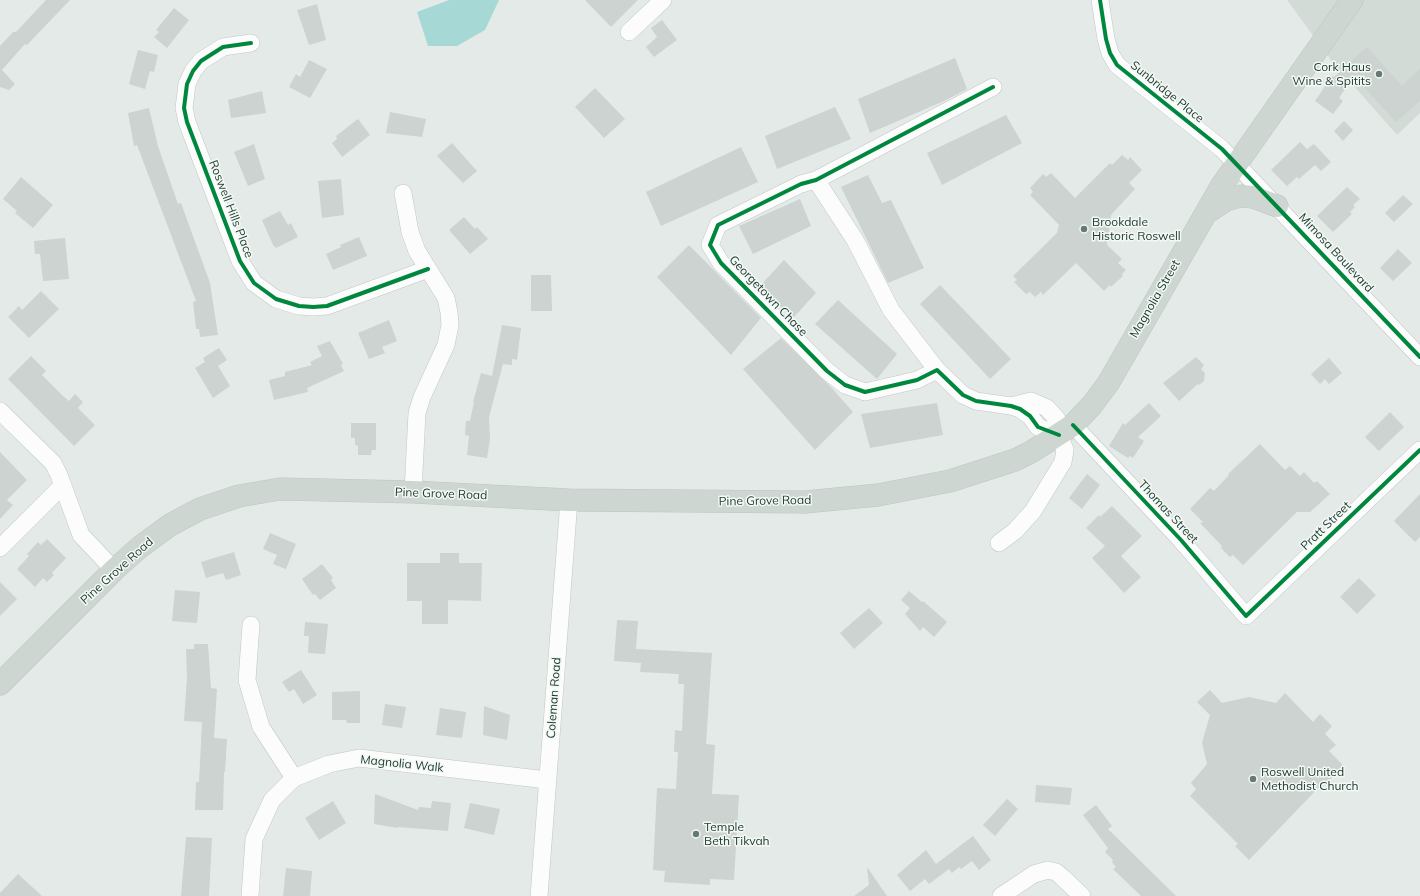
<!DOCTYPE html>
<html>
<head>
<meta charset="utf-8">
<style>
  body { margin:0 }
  canvas { display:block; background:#e4eae7 }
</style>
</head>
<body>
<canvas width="1420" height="896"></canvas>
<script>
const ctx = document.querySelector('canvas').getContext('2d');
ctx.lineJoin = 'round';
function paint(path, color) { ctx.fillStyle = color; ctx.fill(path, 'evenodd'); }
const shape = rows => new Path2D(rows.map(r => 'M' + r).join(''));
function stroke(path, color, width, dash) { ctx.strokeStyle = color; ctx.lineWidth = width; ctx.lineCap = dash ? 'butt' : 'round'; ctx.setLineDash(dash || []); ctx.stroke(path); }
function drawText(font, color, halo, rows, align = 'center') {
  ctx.font = font + ' Mulish,sans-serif'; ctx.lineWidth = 3; ctx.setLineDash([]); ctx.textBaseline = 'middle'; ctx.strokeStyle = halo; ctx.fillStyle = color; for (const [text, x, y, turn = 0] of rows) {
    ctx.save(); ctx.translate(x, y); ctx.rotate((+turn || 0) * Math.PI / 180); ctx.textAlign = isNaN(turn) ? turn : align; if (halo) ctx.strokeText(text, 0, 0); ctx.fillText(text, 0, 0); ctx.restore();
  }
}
paint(shape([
  [1287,0,1420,0,1420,113,1397,135,1331,60]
]), '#d3dbd6');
paint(shape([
  [449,0,499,0,485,30,457,46,428,46,417,12]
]), '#a6d8d5');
paint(shape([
  [46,0,70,0,27,45,25,44,2,70,15,84,9,90,0,87,0,46,13,32,16,32],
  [585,0,638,0,611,27],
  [317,4,326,40,309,45,297,10],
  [174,8,189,20,167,48,154,37,159,32,156,30],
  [662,20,677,40,654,57,646,47,657,37,651,28],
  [1367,47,1402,86,1420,69,1420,101,1396,122,1354,76,1339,98,1343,101,1333,114,1315,101,1332,76,1334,77],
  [138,50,158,55,154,72,150,71,145,89,129,84],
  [955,58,967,89,944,101,870,133,858,99],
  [309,60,327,69,310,98,289,87,296,74,300,77],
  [595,88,625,119,604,138,575,107],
  [262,91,266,113,231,118,228,100],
  [835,107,851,139,777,169,765,136],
  [149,108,158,146,178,204,181,203,185,214,210,283,218,335,200,337,199,329,196,329,193,302,196,301,137,145,134,146,128,113],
  [390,112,426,119,422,137,386,133],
  [1006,115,1022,143,942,185,927,153],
  [358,119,370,135,342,157,332,143,337,139,336,136],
  [1344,121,1353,130,1343,141,1334,131],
  [1300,142,1307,149,1314,144,1331,162,1321,171,1315,165,1299,179,1297,177,1287,186,1271,170],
  [452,143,477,171,463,183,437,156],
  [254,144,265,179,248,186,234,152],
  [741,147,758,182,661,226,646,192],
  [1122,155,1128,160,1130,157,1142,170,1129,183,1135,189,1111,215,1107,245,1122,259,1118,263,1126,270,1122,274,1123,276,1111,287,1110,285,1104,291,1076,263,1043,295,1041,292,1035,297,1030,292,1026,294,1014,282,1017,280,1013,276,1057,233,1059,225,1030,195,1033,192,1030,188,1043,174,1046,177,1051,173,1075,198,1110,163,1112,165],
  [868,175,882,203,891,200,924,268,888,283,841,187],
  [21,177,53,205,33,228,15,213,17,211,3,199],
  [341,179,344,215,322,218,318,181],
  [1347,187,1360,199,1353,205,1355,207,1350,212,1352,214,1333,232,1317,216],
  [1403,195,1413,204,1394,222,1385,213],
  [800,199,811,226,753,254,739,226],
  [280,211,288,225,291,223,298,237,276,248,273,245,262,220],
  [464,217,475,229,477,227,488,239,470,254,449,230],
  [359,237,367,256,333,270,326,254,341,247,340,245],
  [65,238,69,279,43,281,40,254,35,254,34,241],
  [689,245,761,318,731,355,657,277],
  [1398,249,1412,263,1393,281,1380,268],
  [784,260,816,293,793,318,759,287],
  [531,275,551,275,552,311,531,311],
  [940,285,1011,359,990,379,920,304],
  [41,291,59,309,29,338,8,317,19,306,22,310],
  [838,300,897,354,877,379,815,324],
  [389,320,397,341,382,347,385,353,369,359,358,333],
  [502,325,521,328,517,360,512,359,512,365,503,364,489,417,490,439,487,458,467,455,469,436,465,435,466,421,470,421,474,402,473,402,481,373,492,376],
  [781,338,830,386,853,412,815,450,743,369],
  [330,341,343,364,341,365,344,371,307,388,308,392,274,400,269,380,285,376,285,372,312,365,310,362,322,356,317,346],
  [219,348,227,360,218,366,230,386,213,398,195,368,205,362,203,358],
  [31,356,46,371,42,375,64,397,69,401,75,394,83,402,78,408,95,425,74,446,8,379],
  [1196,357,1204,365,1201,369,1205,373,1204,381,1199,385,1198,384,1179,401,1163,383],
  [1329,358,1342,373,1329,384,1325,379,1320,384,1311,374],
  [937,403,943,435,870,448,861,414],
  [1149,403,1161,416,1138,437,1144,441,1133,458,1130,456,1128,458,1109,446,1123,423,1125,425],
  [1390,412,1404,427,1379,451,1365,437],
  [351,423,376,423,376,450,372,450,371,455,358,455,358,446,355,445,355,438,351,438],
  [1260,444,1285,470,1290,466,1300,476,1304,472,1314,483,1317,481,1330,494,1310,512,1297,512,1243,565,1233,555,1230,557,1221,548,1222,546,1200,523,1203,522,1190,509,1210,488,1214,491,1229,475,1228,474],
  [0,452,27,480,7,500,13,505,0,519],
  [1087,474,1100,485,1082,509,1069,498],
  [1420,494,1420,537,1415,542,1394,521],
  [1112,506,1142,536,1121,556,1141,577,1124,593,1092,558,1105,546,1086,528,1099,515,1100,517],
  [270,533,296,544,286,569,273,564,277,555,263,549],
  [47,539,66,558,52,573,54,575,47,582,43,578,35,587,17,569,29,556,27,554,38,542,41,545],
  [234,552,241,575,226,580,223,573,206,578,201,562],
  [440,553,459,553,459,563,482,563,481,601,448,600,448,624,422,624,422,601,407,601,407,563,440,563],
  [322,564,333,578,331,580,336,588,320,600,315,594,313,595,302,579],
  [1359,578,1376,595,1357,614,1340,597],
  [0,582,17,599,0,616],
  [175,590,200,592,197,623,172,621],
  [909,591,922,602,923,601,947,622,934,637,923,627,920,631,905,614,910,608,901,600],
  [869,608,883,623,854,649,840,633],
  [617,620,638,621,636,649,712,653,706,744,715,745,712,794,739,795,734,880,710,879,710,885,664,882,665,871,653,870,657,788,676,789,678,752,674,752,675,730,682,731,684,684,678,684,679,674,640,672,641,663,614,661],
  [305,622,328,624,325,654,308,653,309,636,304,636],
  [194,644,208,644,211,688,217,689,214,738,227,739,225,772,224,772,223,810,195,810,196,782,199,782,202,722,184,721,187,677,186,649,194,649],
  [301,670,317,695,303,704,294,689,289,692,282,682],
  [1210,690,1222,703,1249,697,1276,703,1285,693,1313,722,1320,714,1332,726,1325,734,1336,745,1329,751,1343,765,1325,785,1323,783,1249,860,1235,846,1238,844,1190,796,1196,789,1191,783,1207,764,1202,743,1210,715,1197,702],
  [360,691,360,723,347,723,346,720,332,720,332,692],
  [385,704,406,707,402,728,382,725],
  [484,706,510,715,507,740,483,735],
  [440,708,466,712,462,738,436,735],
  [1036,785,1072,788,1070,805,1035,802],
  [375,794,418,810,419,807,431,808,432,801,451,803,448,831,398,827,398,828,374,824],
  [1007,799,1018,809,995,836,983,825],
  [333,801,346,823,319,840,305,818],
  [470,803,500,809,494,835,464,828],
  [1096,805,1112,826,1108,829,1176,896,1141,896,1113,869,1116,867,1112,862,1113,860,1105,852,1108,848,1083,815],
  [973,836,991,860,979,870,972,861,961,869,959,867,952,873,949,869,929,884,925,879,910,891,897,875,926,850,936,864],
  [186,837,212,838,209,896,181,896],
  [867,867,887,896,854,896,869,885],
  [286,868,312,871,310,896,283,896],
  [18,874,42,896,0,896,0,893]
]), '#cdd3d0');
const minor = shape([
  [1100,0,1106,39,1110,53,1117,65,1222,149,1420,357],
  [629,32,663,0],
  [251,43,223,47,201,61,193,71,187,84,184,108,187,122,240,261,254,283,276,299,299,306,313,307,327,306,428,269],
  [993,87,816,180,801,184,718,225,710,245,721,263,827,371,845,385,865,392,917,380,937,370,963,395,976,401,1011,406,1020,409,1030,416,1038,427,1059,435],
  [816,180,855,240,891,310,937,370],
  [403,193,410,232,417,251,446,298,449,312,450,325,446,345,422,397,417,413,413,492],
  [0,411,53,463,59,475,81,535,114,570],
  [1073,425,1181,540,1246,616,1420,450],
  [999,543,1015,531,1033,511,1063,462,1065,450,1059,435,1057,419,1047,408,1031,401,1011,406],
  [0,548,62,486],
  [251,625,247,680,261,727,294,778],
  [250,896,254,839,272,800,294,778,329,764,359,758,547,780],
  [539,896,569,500],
  [1001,896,1034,874,1048,870,1056,872,1062,877,1082,896]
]);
const major = shape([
  [1206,213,1226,200,1241,196,1253,197,1277,206],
  [0,684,114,570,140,547,170,525,200,509,239,496,280,489,413,492,569,500,805,502,878,495,950,481,1015,460,1031,452,1073,425,1092,405,1109,382,1222,185,1352,0]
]);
stroke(minor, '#c1c7c4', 18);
stroke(major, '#bdc6c1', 23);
stroke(minor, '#fbfcfb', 17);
stroke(major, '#ced6d2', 22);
stroke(shape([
  [1100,0,1106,39,1110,53,1117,65,1222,149,1420,357],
  [251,43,223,47,201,61,193,71,187,84,184,108,187,122,240,261,254,283,276,299,299,306,313,307,327,306,428,269],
  [993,87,816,180,801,184,718,225,710,245,721,263,827,371,845,385,865,392,917,380,937,370,963,395,976,401,1011,406,1020,409,1030,416,1038,427,1059,435],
  [1073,425,1181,540,1246,616,1420,450]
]), '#00873e', 4);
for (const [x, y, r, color] of [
  [1379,74,4,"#677a71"],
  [1084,229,4,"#677a71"],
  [1253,779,4,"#677a71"],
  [696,834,4,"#677a71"]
]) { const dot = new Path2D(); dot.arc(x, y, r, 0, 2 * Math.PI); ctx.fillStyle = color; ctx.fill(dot); stroke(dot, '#f3f9f5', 1.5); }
drawText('12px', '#233d31', '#f3f9f5', [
  ["Cork Haus",1371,67,"right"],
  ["Wine & Spitits",1371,81,"right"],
  ["Brookdale",1092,222],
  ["Historic Roswell",1092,236],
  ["Roswell United",1261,772],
  ["Methodist Church",1261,786],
  ["Temple",704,827],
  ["Beth Tikvah",704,841]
], 'left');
drawText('12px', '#233d31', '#f3f9f5', [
  ["Sunbridge Place",1167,92,39],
  ["Roswell Hills Place",231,209,69],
  ["Mimosa Boulevard",1336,253,47],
  ["Georgetown Chase",768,296,46],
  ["Magnolia Street",1155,299,-60],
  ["Pine Grove Road",441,494,2],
  ["Pine Grove Road",765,501,-1],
  ["Thomas Street",1168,512,47],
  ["Pratt Street",1326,526,-44],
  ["Pine Grove Road",117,571,-42],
  ["Coleman Road",554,698,-86],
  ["Magnolia Walk",402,764,6]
]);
</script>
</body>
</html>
